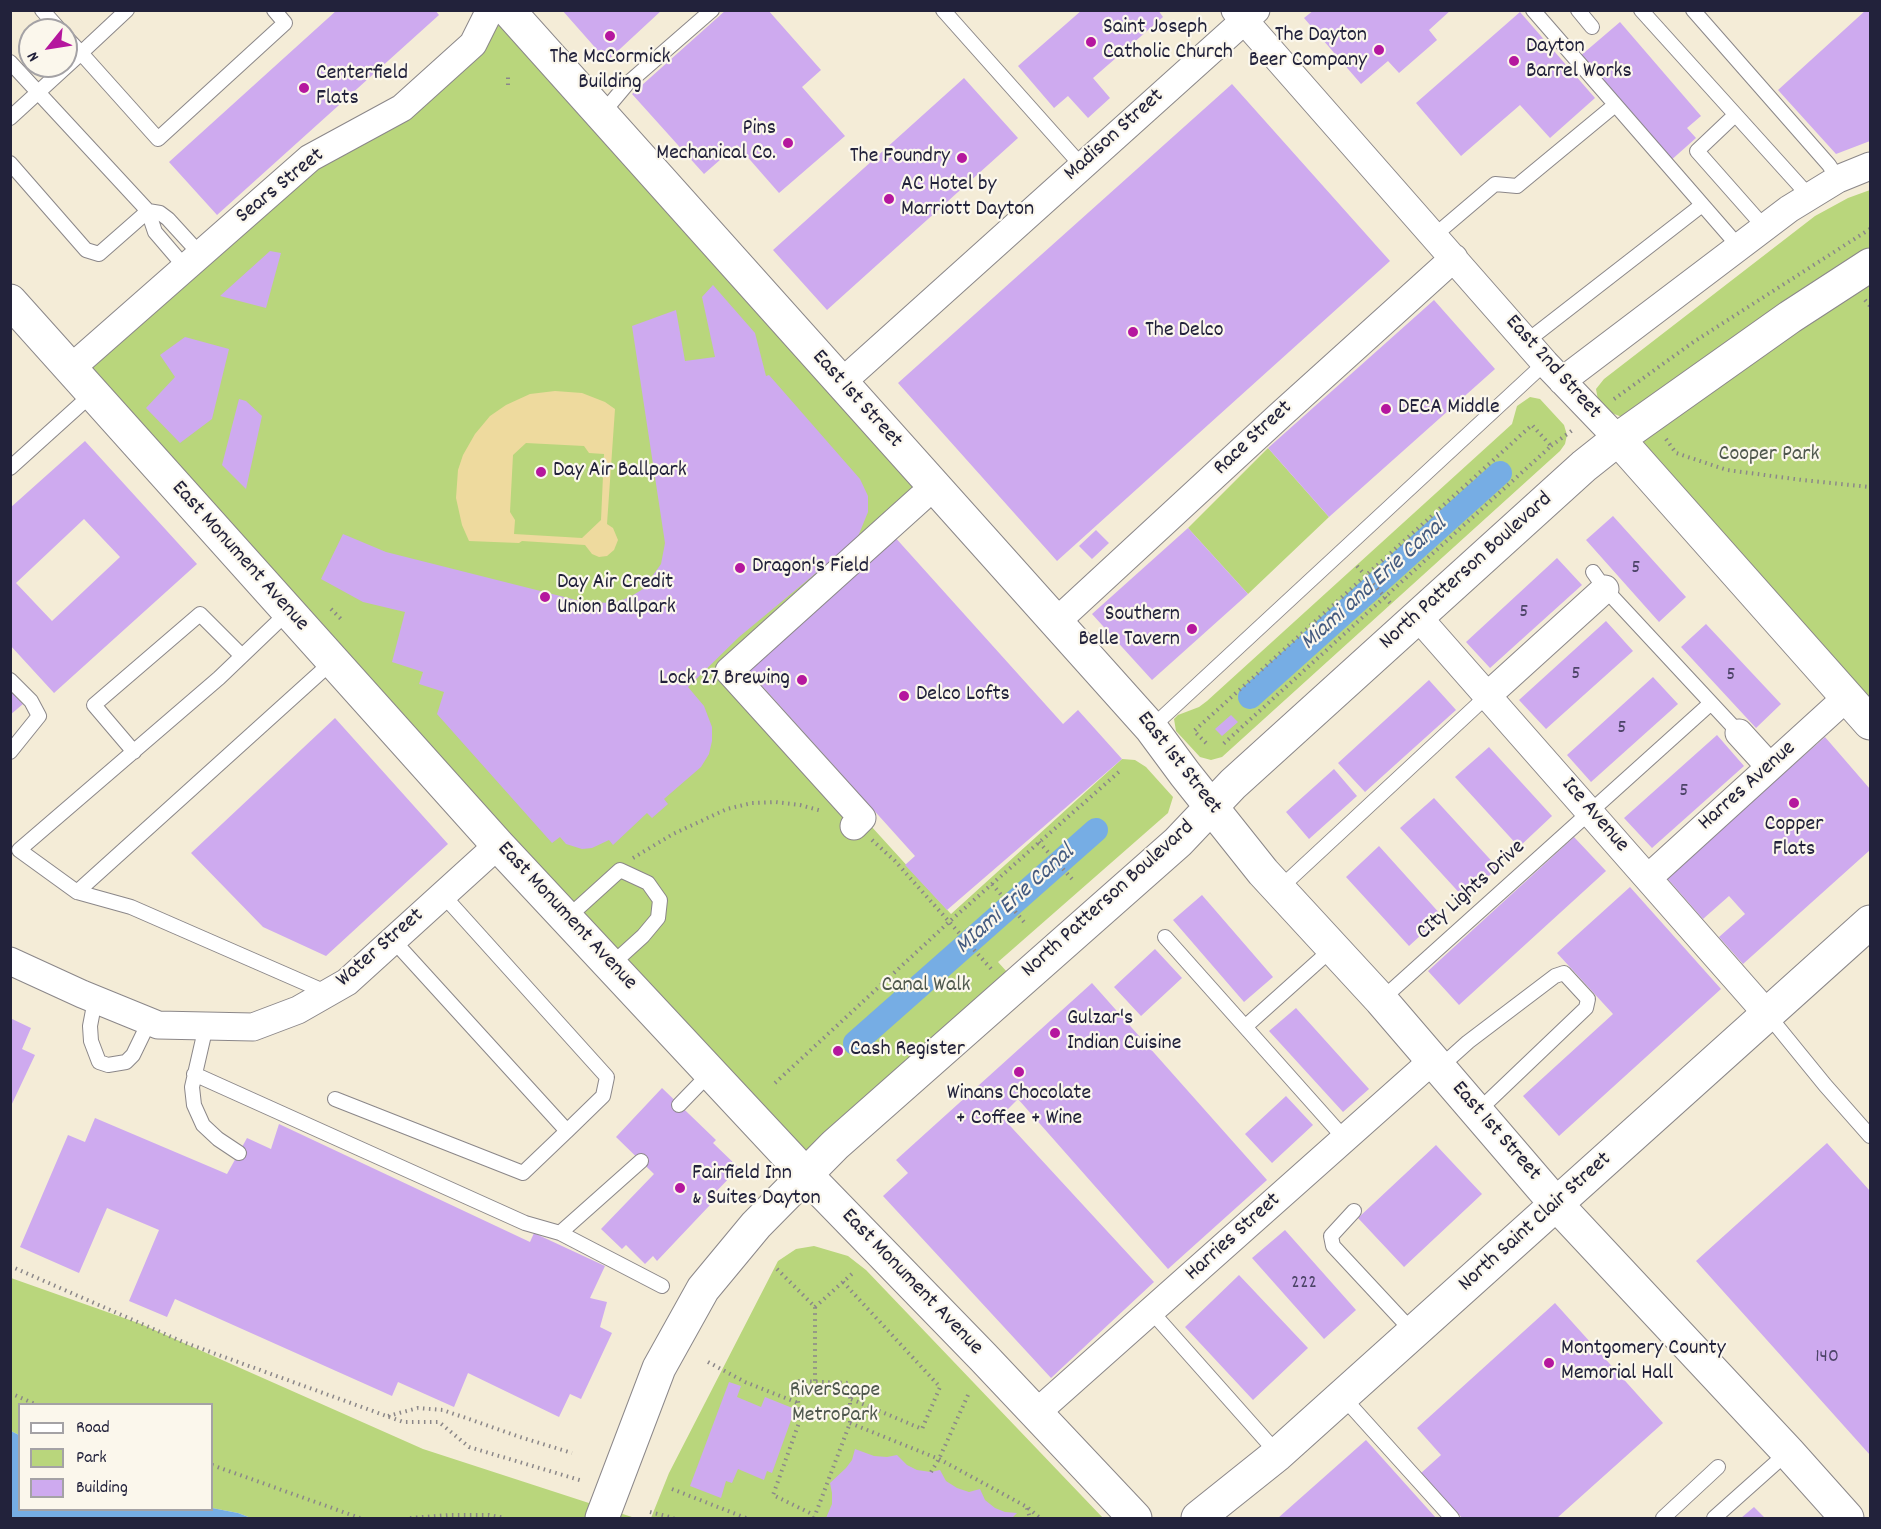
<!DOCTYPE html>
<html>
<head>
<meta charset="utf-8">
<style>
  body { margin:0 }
  #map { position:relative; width:1881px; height:1529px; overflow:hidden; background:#f4ecd7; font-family:Dekko,sans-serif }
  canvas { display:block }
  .frame { position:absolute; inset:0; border:12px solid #22223b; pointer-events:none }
  .legend { position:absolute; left:18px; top:1403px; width:195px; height:108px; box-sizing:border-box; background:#fbf7ec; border:2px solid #a4a2a5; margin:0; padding:8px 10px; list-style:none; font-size:18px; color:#22223b }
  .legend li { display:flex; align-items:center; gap:12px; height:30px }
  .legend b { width:30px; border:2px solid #a4a2a5 }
  .north { position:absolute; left:18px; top:18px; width:60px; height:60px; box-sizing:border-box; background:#fbf7ec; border:2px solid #a4a2a5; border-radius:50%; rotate:240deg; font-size:16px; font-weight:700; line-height:24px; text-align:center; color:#22223b }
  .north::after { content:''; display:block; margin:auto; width:21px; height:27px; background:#b5179e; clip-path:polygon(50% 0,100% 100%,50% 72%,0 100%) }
</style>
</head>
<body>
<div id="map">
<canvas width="1881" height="1529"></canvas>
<div class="frame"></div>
<ul class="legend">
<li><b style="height:8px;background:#fff"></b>Road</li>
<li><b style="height:16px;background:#b9d67c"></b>Park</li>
<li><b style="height:16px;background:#ceaaef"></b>Building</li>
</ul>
<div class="north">N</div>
</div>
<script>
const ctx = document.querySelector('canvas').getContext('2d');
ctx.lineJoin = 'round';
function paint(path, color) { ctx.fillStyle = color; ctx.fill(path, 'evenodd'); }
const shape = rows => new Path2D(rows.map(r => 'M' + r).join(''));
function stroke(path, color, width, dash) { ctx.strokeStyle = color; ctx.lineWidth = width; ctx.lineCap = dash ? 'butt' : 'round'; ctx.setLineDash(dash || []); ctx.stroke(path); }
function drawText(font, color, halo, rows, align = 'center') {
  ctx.font = font + ' Dekko,sans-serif'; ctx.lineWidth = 4.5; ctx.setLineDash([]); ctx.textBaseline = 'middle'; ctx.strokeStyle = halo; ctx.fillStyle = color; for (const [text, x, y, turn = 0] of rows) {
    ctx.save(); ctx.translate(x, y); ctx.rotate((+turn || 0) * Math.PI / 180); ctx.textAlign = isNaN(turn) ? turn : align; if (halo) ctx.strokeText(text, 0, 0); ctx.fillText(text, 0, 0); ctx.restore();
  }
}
paint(shape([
  [511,15,929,485,730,671,951,914,1122,759,1135,760,1146,767,1173,797,1168,813,998,962,1017,983,807,1176,70,369,200,254,402,108],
  [1870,190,1870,249,1622,417,1609,412,1598,400,1596,389,1604,379,1815,216,1848,198],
  [1870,283,1870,723,1618,439],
  [1530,397,1540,399,1564,425,1567,435,1565,444,1560,451,1222,757,1211,760,1200,757,1176,731,1174,719,1178,715,1199,707,1207,701,1512,424,1517,406],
  [1268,448,1329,517,1248,594,1188,528],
  [814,1246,848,1256,866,1270,1103,1518,651,1518,669,1473,778,1261,796,1249],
  [11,1278,141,1324,423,1449,635,1518,251,1518,238,1513,212,1508,212,1404,20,1404,19,1435,11,1431]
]), '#b9d67c');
paint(shape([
  [555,391,582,393,605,402,615,409,607,524,613,528,618,540,614,550,607,556,599,557,592,554,585,545,522,541,519,543,469,541,462,525,456,498,458,470,463,455,475,434,490,416,506,405,530,394],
  [526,443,584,446,589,453,604,454,601,520,582,538,514,534,515,520,510,512,513,455]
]), '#eeda9e');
paint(shape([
  [11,1431,19,1435,20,1510,212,1508,238,1513,251,1518,11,1518]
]), '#76ade4');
stroke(shape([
  [1250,697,1500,473],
  [855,1043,1096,830]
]), '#76ade4', 24);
paint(shape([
  [337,10,435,10,439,15,217,215,169,162],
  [562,10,662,10,607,61],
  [726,10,768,10,821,70,802,87,845,136,779,193,737,145,704,174,632,94],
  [1082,10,1158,10,1163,17,1093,78,1110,98,1088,118,1068,96,1054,108,1018,66],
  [1314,10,1451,10,1429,30,1437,40,1399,73,1388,61,1361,84,1304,18],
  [1866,10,1870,10,1870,141,1836,154,1778,90],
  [1520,12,1595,98,1550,138,1520,105,1461,156,1416,103],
  [1620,22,1701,116,1687,128,1696,138,1669,162,1579,57],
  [964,78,1018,138,827,310,773,250],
  [1232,84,1390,261,1057,561,898,383],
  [270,251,281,253,266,308,220,296],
  [713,285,755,333,766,376,769,375,860,479,868,496,868,512,857,539,739,637,688,687,704,706,712,727,712,741,709,754,701,767,664,799,668,804,652,818,647,813,613,845,609,840,592,848,582,849,566,844,560,837,552,843,437,714,444,692,419,684,423,672,392,662,405,612,363,602,321,579,343,534,386,552,584,602,614,603,630,597,643,589,661,564,665,543,632,326,676,310,685,361,715,357,702,297],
  [1434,300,1495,369,1329,517,1268,448],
  [185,337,229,349,212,419,180,443,146,408,175,377,160,355],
  [239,399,246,401,262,416,246,489,222,465],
  [85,441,197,564,54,693,10,645,10,508],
  [84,519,120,557,52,621,16,583],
  [1613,516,1686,597,1659,622,1586,540],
  [1188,528,1248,594,1152,680,1092,614],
  [1096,530,1109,543,1092,559,1079,546],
  [893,535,1063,724,1078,710,1122,759,947,910,905,865,915,856,746,668],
  [1557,558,1582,585,1490,668,1466,642],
  [1606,621,1633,651,1546,729,1519,700],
  [1706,624,1781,704,1756,728,1681,647],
  [1653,677,1678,704,1591,782,1567,755],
  [1429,680,1456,710,1365,792,1338,763],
  [10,691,23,704,10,715],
  [1231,715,1238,722,1222,736,1215,729],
  [335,718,448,844,326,956,263,927,191,853],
  [1717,735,1744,766,1652,848,1624,818],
  [1825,737,1870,789,1870,850,1743,964,1719,937,1745,914,1729,896,1703,919,1666,877],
  [1489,747,1552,816,1519,847,1455,777],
  [1334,769,1357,796,1309,839,1286,812],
  [1434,798,1498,868,1464,898,1400,828],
  [1574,837,1606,871,1459,1005,1428,971],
  [1379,846,1442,916,1409,946,1346,877],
  [1630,887,1721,989,1559,1136,1523,1096,1613,1014,1557,953],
  [1202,895,1273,977,1244,1002,1173,920],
  [1155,949,1182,978,1141,1016,1114,987],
  [1092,983,1267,1180,1168,1269,1018,1099,1001,1116,1154,1282,1051,1378,883,1196,908,1173,896,1160],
  [1296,1008,1369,1089,1343,1112,1269,1031],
  [10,1018,31,1028,22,1049,35,1055,10,1108],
  [662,1088,716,1140,713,1143,739,1168,706,1202,710,1205,657,1261,653,1256,645,1264,626,1245,622,1249,601,1229,654,1174,616,1137],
  [1286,1096,1313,1125,1272,1163,1245,1134],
  [95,1118,227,1174,247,1138,271,1149,279,1124,530,1242,534,1233,605,1266,590,1298,607,1302,600,1327,612,1333,581,1399,570,1394,559,1417,468,1373,454,1407,398,1382,392,1396,175,1299,167,1317,129,1301,159,1230,107,1208,79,1273,20,1247,68,1135,85,1142],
  [1827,1143,1870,1191,1870,1455,1696,1261],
  [1436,1145,1482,1194,1404,1267,1358,1218],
  [1285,1230,1356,1310,1324,1339,1252,1258],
  [1239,1275,1308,1348,1253,1400,1185,1327],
  [1555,1303,1663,1423,1557,1518,1462,1518,1421,1473,1441,1455,1417,1428],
  [729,1382,741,1386,737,1397,761,1407,765,1397,795,1409,772,1473,767,1471,764,1480,738,1469,732,1483,726,1481,721,1498,690,1486],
  [1366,1440,1436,1518,1278,1518],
  [855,1449,874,1456,887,1457,897,1455,907,1465,917,1470,931,1472,940,1470,946,1481,957,1488,969,1492,980,1489,985,1500,995,1508,1005,1512,1017,1513,1012,1518,826,1518,832,1504,832,1493,830,1483,846,1468,852,1460],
  [1754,1507,1765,1518,1741,1518]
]), '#ceaaef');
const lane = shape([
  [42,10,60,30],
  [943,10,1081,165],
  [1533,10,1740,248],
  [1578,10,1592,27],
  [1641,10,1809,196],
  [1693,10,1829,165,1838,179],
  [66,37,81,53,127,10],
  [10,62,148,211,155,232,185,267],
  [601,115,627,84,712,10],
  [1735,115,1697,151,1765,228],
  [10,118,81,53,158,139,285,23,274,10],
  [10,163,86,250,99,254,148,211],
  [148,211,160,213,168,219,200,254],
  [1435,235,1495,184,1517,186,1615,105],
  [1527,341,1702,205],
  [10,468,92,394],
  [1593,572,1605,589,1739,733],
  [288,612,219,678,19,850,77,892,333,661],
  [10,680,31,701,39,716,10,752],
  [1151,728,1545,363],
  [134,752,94,705,200,614,242,656],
  [1279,889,1487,696],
  [77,892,131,907,328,993],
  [567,918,620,870,648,883,660,900,658,918,643,936,611,965],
  [1165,937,1345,1139],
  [393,940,567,1131,603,1096,607,1077,443,895],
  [95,1000,90,1026,91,1041,99,1062,108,1065,126,1062,133,1055,149,1022],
  [1381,1000,1711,703],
  [1768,1015,1825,1085,1870,1136],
  [206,1026,192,1087,194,1105,203,1125,218,1139,239,1153],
  [1246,1026,1333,948],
  [1439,1068,1468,1042,1555,976,1564,973,1588,999,1586,1008,1477,1112],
  [194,1074,525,1223,560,1233,641,1161],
  [335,1099,523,1173,567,1131],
  [679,1105,711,1072],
  [1354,1211,1331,1236,1333,1246,1414,1333],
  [560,1233,662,1286],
  [1151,1311,1278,1454],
  [1342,1396,1452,1518],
  [1663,1518,1718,1467],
  [1714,1518,1788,1452]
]);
const street = shape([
  [1235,10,1545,363,1618,439],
  [70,369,310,158,402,108,473,44,490,10],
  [1562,381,1789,209,1838,179,1870,166],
  [841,383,1256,10],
  [1418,617,1768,1015],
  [1056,622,1278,417,1454,258],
  [1487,696,1605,589],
  [1739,733,1770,767],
  [854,826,862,818,729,671,921,498],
  [1648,878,1847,697],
  [10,961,82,994,158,1025,253,1027,298,1010,347,982,498,845],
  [1035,1414,1432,1061]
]);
const secondary = shape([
  [508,10,1151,728,1185,774,1263,872,1381,1000,1557,1205,1788,1452,1847,1518],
  [10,301,498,845,807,1176,983,1357,1135,1518],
  [1618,439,1870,723],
  [602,1518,659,1368,703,1289,756,1225,835,1145,1178,842,1233,784,1584,466,1618,439,1790,317,1870,265],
  [1198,1518,1278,1454,1870,922]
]);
stroke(lane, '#8b8789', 16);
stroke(street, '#8b8789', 29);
stroke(secondary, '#8b8789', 35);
stroke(shape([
  [508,85,508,76],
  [1865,300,1870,306],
  [1614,399,1695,341,1870,229],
  [1666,439,1676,453,1727,470,1802,480,1870,487],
  [1551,446,1574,429],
  [331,609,342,620],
  [1206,743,1194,731,1532,425,1551,446,1221,746],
  [872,840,895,861,993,971],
  [1039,842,1072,879],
  [633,858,673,834,727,809,752,803,775,802,800,805,822,811],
  [992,884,1024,922],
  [775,1083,949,922,1120,771],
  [10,1266,183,1342,403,1422,439,1422,469,1447,583,1481],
  [777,1269,815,1307,815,1382],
  [843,1282,940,1387,922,1429,851,1399],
  [815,1307,854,1272],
  [708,1362,745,1382,798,1403],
  [10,1393,35,1404],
  [388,1416,418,1408,443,1410,520,1437,572,1453],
  [850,1423,939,1459,1027,1507,1040,1518],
  [212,1465,360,1518],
  [931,1472,939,1459,968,1395],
  [672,1489,746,1518],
  [1027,1508,1030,1518],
  [650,1512,674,1518],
  [410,1518,449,1515,489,1515,505,1518],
  [814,1518,850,1423,850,1383,796,1381,800,1420,773,1495,814,1515]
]), '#8b8789', 4, [1.5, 4.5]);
stroke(lane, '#fff', 14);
stroke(street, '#fff', 27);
stroke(secondary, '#fff', 33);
stroke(shape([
  [1357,566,1391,604]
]), '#8b8789', 4, [1.5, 4.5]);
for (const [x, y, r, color] of [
  [610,36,6,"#b5179e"],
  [1091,42,6,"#b5179e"],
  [1379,50,6,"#b5179e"],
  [1514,61,6,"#b5179e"],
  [304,88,6,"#b5179e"],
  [788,143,6,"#b5179e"],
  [962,158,6,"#b5179e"],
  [889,199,6,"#b5179e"],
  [1133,332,6,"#b5179e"],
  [1386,409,6,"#b5179e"],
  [541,472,6,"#b5179e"],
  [740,568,6,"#b5179e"],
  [545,597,6,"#b5179e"],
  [1192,629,6,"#b5179e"],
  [802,680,6,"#b5179e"],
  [904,696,6,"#b5179e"],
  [1794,803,6,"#b5179e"],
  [1055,1033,6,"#b5179e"],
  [838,1051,6,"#b5179e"],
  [1019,1072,6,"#b5179e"],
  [680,1188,6,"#b5179e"],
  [1549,1363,6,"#b5179e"]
]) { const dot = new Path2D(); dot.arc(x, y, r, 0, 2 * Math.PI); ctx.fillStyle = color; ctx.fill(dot); stroke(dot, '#fbf7ec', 2); }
drawText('20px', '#4d4468', null, [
  ["5",1636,569],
  ["5",1524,613],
  ["5",1576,675],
  ["5",1731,676],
  ["5",1622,729],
  ["5",1684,792],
  ["222",1304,1284],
  ["140",1827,1358]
]);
drawText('22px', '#22223b', '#fbf7ec', [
  ["Saint Joseph",1103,29],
  ["Catholic Church",1103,54],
  ["The Dayton",1367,37,"right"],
  ["Beer Company",1367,62,"right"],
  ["Dayton",1526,48],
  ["Barrel Works",1526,73],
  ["The McCormick",610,59,"center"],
  ["Building",610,84,"center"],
  ["Centerfield",316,75],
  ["Flats",316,100],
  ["Pins",776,130,"right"],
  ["Mechanical Co.",776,155,"right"],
  ["The Foundry",950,158,"right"],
  ["AC Hotel by",901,186],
  ["Marriott Dayton",901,211],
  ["The Delco",1145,332],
  ["DECA Middle",1398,409],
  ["Day Air Ballpark",553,472],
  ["Dragon's Field",752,568],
  ["Day Air Credit",557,584],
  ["Union Ballpark",557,609],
  ["Southern",1180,616,"right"],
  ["Belle Tavern",1180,641,"right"],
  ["Lock 27 Brewing",790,680,"right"],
  ["Delco Lofts",916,696],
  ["Copper",1794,826,"center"],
  ["Flats",1794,851,"center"],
  ["Gulzar's",1067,1020],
  ["Indian Cuisine",1067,1045],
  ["Cash Register",850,1051],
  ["Winans Chocolate",1019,1095,"center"],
  ["+ Coffee + Wine",1019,1120,"center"],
  ["Fairfield Inn",692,1175],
  ["& Suites Dayton",692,1200],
  ["Montgomery County",1561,1350],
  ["Memorial Hall",1561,1375]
], 'left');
drawText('22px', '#22223b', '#fbf7ec', [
  ["Madison Street",1115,136,-42],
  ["Sears Street",281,187,-39],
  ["East 2nd Street",1552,368,48],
  ["East 1st Street",856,400,48],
  ["Race Street",1254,439,-43],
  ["East Monument Avenue",239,557,48],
  ["North Patterson Boulevard",1467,572,-42],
  ["East 1st Street",1178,764,52],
  ["Harres Avenue",1748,787,-42],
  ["Ice Avenue",1594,816,49],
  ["CIty Lights Drive",1472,891,-42],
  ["North Patterson Boulevard",1109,900,-42],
  ["East Monument Avenue",566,917,47],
  ["Water Street",381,949,-41],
  ["East 1st Street",1495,1132,49],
  ["North Saint Clair Street",1536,1223,-42],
  ["Harries Street",1234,1238,-42],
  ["East Monument Avenue",911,1283,46]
]);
drawText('22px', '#4f584e', '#fbf7ec', [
  ["Cooper Park",1769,456],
  ["Canal Walk",926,987],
  ["RiverScape",835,1392],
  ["MetroPark",835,1417]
]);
drawText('italic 24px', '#445a7f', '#fbf7ec', [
  ["Miami and Erie Canal",1375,585,-42],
  ["MIami Erie Canal",1016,901,-42]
]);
</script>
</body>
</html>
